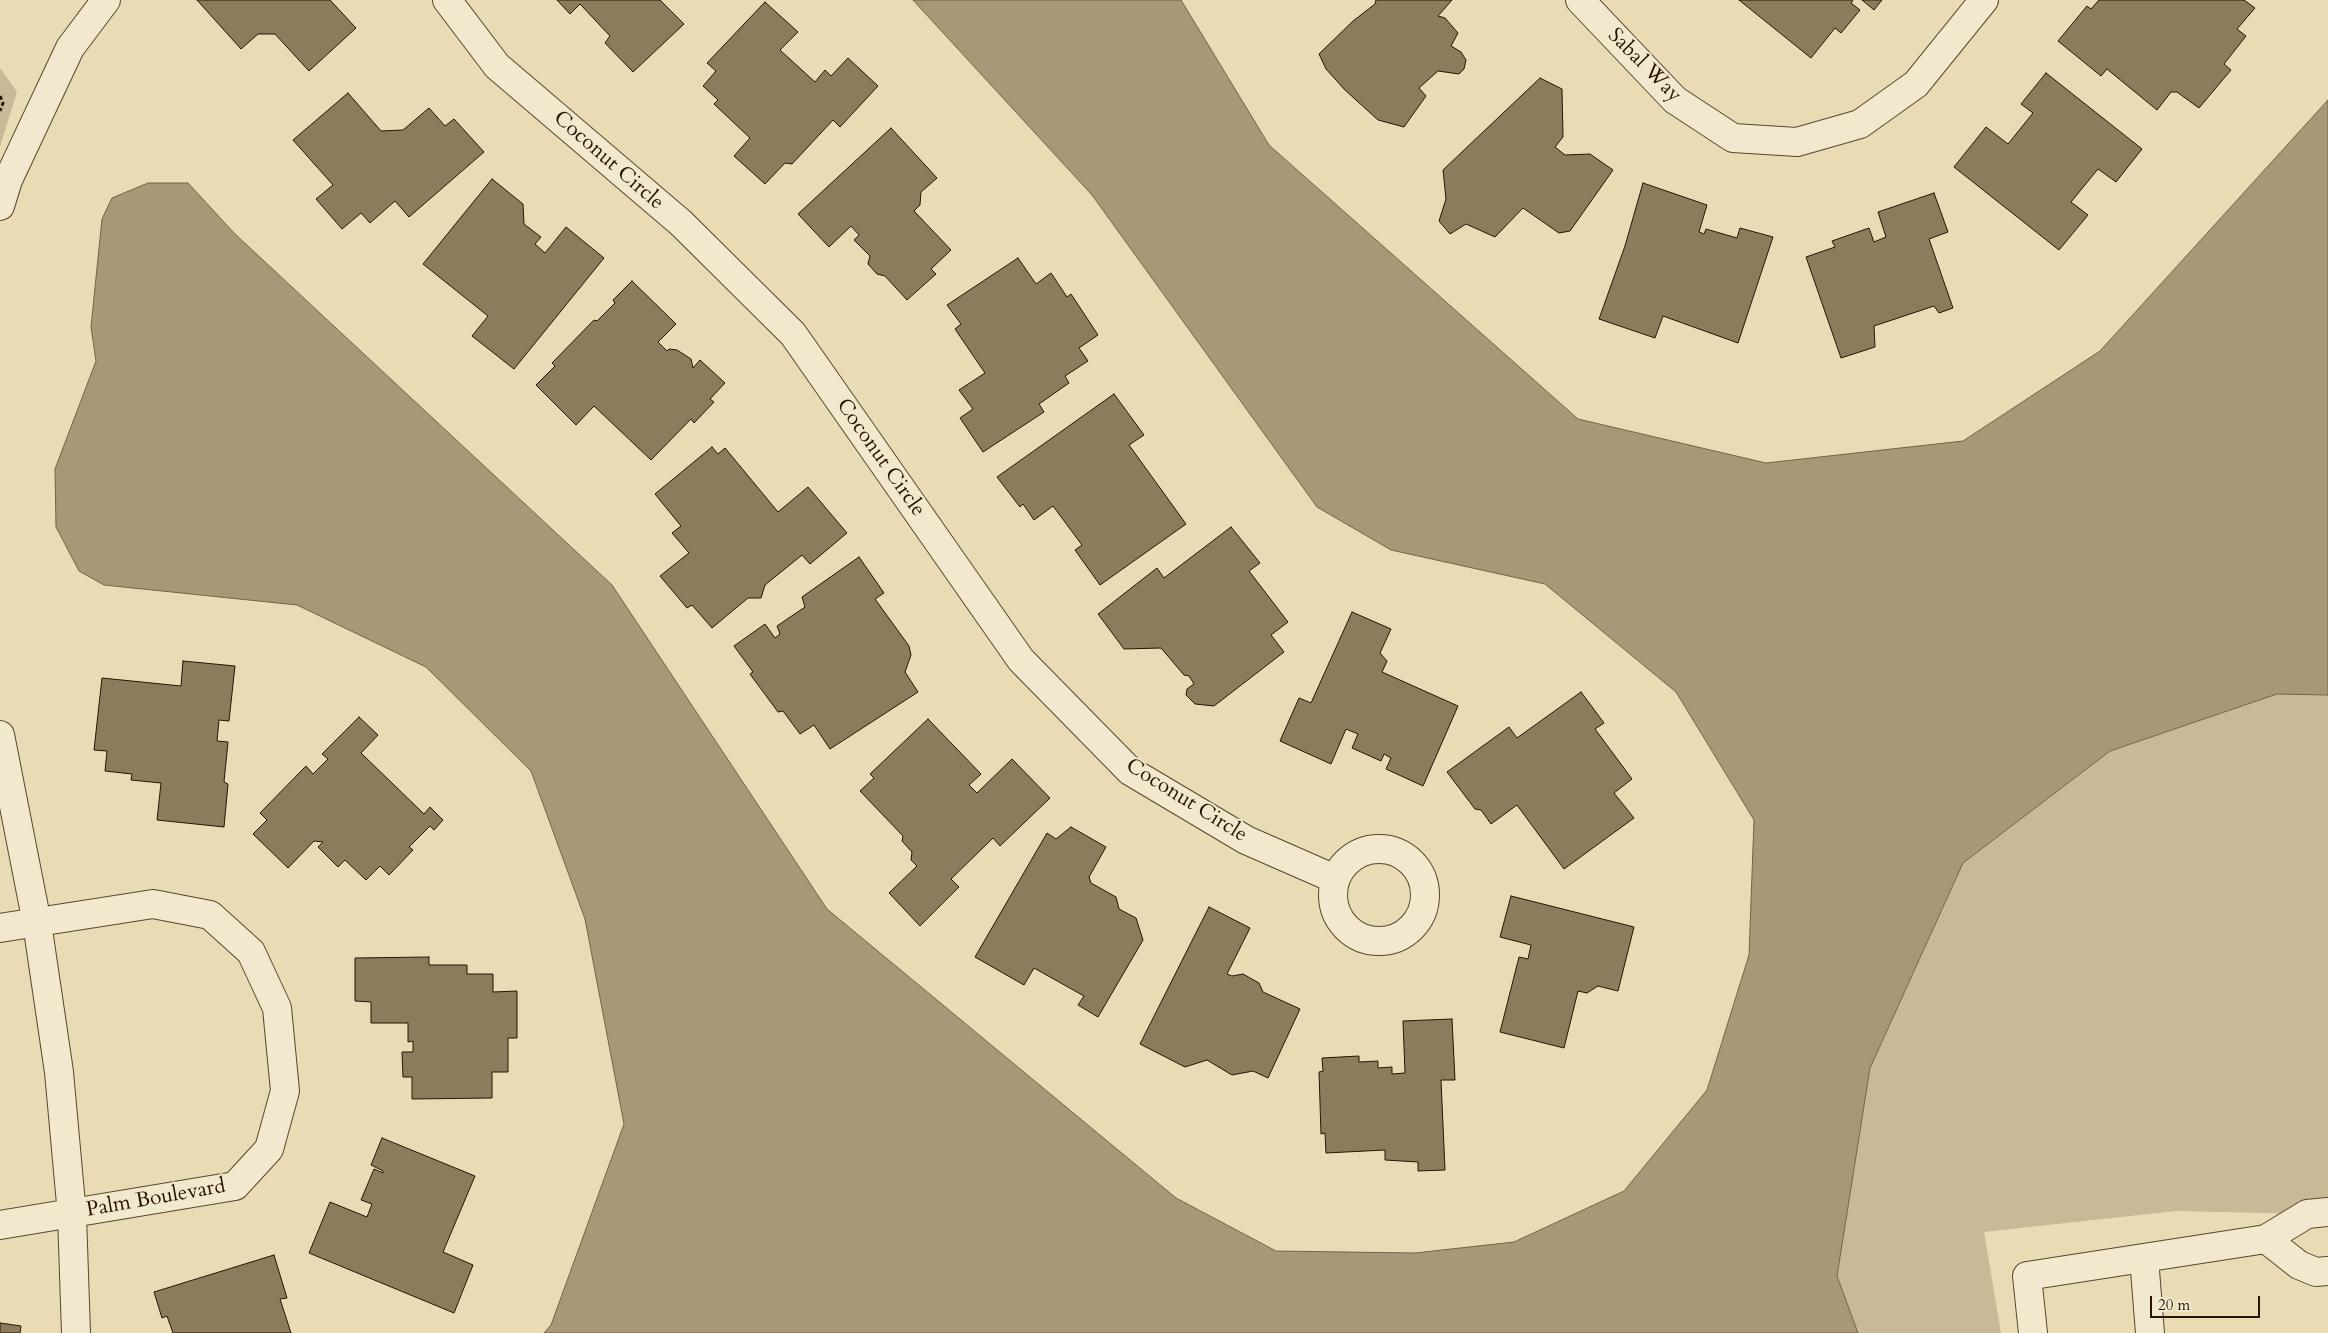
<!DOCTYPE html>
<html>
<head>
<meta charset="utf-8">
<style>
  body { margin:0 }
  #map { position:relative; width:2328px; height:1333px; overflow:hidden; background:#e9dcb4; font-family:Cardo,serif }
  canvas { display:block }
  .scale { position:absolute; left:2150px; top:1296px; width:110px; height:22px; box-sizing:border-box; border:2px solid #281401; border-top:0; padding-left:6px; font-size:15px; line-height:18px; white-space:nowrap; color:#281401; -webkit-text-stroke:4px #f1e8ce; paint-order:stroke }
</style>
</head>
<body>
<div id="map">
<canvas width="2328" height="1333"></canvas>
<div class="scale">20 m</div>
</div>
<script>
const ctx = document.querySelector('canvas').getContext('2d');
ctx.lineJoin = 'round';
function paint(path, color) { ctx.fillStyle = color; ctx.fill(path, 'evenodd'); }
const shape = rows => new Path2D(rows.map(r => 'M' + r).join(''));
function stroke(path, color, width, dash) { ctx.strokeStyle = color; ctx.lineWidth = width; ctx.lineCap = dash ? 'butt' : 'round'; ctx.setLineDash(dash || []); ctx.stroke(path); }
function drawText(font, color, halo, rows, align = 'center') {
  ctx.font = font + ' Cardo,serif'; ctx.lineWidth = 4; ctx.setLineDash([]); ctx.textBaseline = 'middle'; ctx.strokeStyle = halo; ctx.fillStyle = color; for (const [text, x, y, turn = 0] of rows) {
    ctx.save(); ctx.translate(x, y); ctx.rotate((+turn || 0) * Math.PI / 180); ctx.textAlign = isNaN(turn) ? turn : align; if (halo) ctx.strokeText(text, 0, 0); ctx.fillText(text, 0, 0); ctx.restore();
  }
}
paint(shape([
  [0,68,17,92,0,147],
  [2277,694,2328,695,2328,1212,2307,1214,2176,1211,1984,1232,2001,1333,1858,1333,1837,1276,1870,1068,1963,863,2110,751]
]), '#c8ba96');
const water = shape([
  [913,0,1181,0,1269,145,1578,419,1766,463,1963,441,2100,351,2328,100,2328,695,2277,694,2110,751,1963,863,1870,1068,1837,1276,1858,1333,544,1333,551,1325,624,1124,585,919,531,771,426,667,297,605,104,585,79,571,56,527,55,469,96,361,91,327,102,219,112,198,148,183,188,183,235,234,612,585,827,909,1176,1198,1276,1251,1415,1253,1514,1242,1624,1191,1707,1090,1749,955,1754,820,1676,692,1545,584,1391,550,1317,507,1092,195,913,0]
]);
paint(water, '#a79877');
stroke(water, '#746348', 1);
const building = shape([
  [197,0,330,0,356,28,309,71,275,34,258,34,241,49,197,0],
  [557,0,660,0,684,24,633,72,605,43,610,36,580,4,570,14,557,0],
  [1376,0,1452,0,1438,16,1445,18,1458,33,1451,46,1461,52,1466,60,1464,69,1459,74,1438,71,1419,88,1426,96,1404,127,1378,120,1345,90,1326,69,1319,54,1353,21,1375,4,1376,0],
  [1739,0,1853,0,1851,3,1860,10,1841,33,1835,28,1811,58,1739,0],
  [1862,0,1882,0,1874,10,1862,0],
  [2099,0,2244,0,2255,8,2237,29,2246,36,2224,64,2231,70,2199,108,2177,92,2171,92,2157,110,2107,69,2101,76,2058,41,2087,6,2091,9,2099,0],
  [765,2,798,32,780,50,815,82,825,70,831,76,848,58,878,86,840,127,833,120,792,164,785,163,765,184,734,156,750,138,714,104,718,100,703,86,716,71,707,63,765,2],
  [2046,73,2142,149,2116,182,2098,169,2071,202,2088,215,2059,250,1954,167,1986,127,2008,144,2033,113,2021,104,2046,73],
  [1540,78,1562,89,1563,137,1555,147,1565,155,1590,154,1613,170,1570,231,1559,233,1523,208,1495,237,1466,224,1450,234,1439,221,1446,199,1443,170,1540,78],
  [348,93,381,131,403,130,429,108,445,126,454,119,484,152,409,217,395,201,370,223,361,213,342,229,316,199,333,185,293,140,348,93],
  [891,128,937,178,921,192,920,205,914,211,951,250,931,269,936,274,907,300,885,276,877,274,868,264,870,256,854,240,859,235,851,226,829,247,798,214,891,128],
  [492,179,523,204,524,224,541,237,535,244,545,253,566,227,604,258,514,369,472,336,488,316,423,264,492,179],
  [1643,183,1707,205,1699,232,1704,234,1706,229,1737,238,1740,228,1773,237,1738,343,1663,316,1655,338,1599,319,1625,246,1643,183],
  [1934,193,1948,232,1929,239,1953,308,1939,313,1934,306,1874,326,1875,347,1841,358,1806,257,1835,247,1832,241,1869,228,1874,242,1886,237,1878,212,1934,193],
  [1018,258,1036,284,1051,273,1067,297,1071,294,1098,335,1079,348,1088,361,1065,376,1069,383,1039,404,1044,412,983,452,960,418,973,409,959,390,985,373,955,329,961,324,947,305,1018,258],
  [632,281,676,324,658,342,667,351,669,349,677,350,691,359,693,368,700,360,725,383,710,399,714,402,694,423,691,419,651,460,594,406,576,425,536,385,555,366,552,363,594,320,597,321,615,303,613,300,632,281],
  [1114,394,1144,435,1129,445,1186,524,1100,585,1075,550,1082,545,1053,506,1034,520,1023,504,1020,507,997,477,1114,394],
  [712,447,718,454,725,448,778,512,808,487,847,533,810,564,802,555,765,585,761,598,748,598,712,628,692,605,687,608,660,576,689,553,672,533,681,526,655,494,712,447],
  [1231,527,1260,563,1249,571,1288,622,1271,635,1284,652,1214,706,1195,704,1186,695,1187,689,1194,684,1189,676,1184,675,1161,648,1124,649,1098,614,1157,568,1164,578,1231,527],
  [859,557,884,593,875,599,909,646,911,655,905,672,918,692,830,749,814,725,800,734,783,711,778,712,750,674,753,672,734,646,765,624,775,638,780,634,777,626,805,607,802,597,859,557],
  [1352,612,1391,629,1380,653,1387,661,1382,672,1458,706,1423,786,1386,769,1391,758,1384,754,1381,761,1352,748,1358,734,1346,729,1331,764,1280,741,1299,698,1311,703,1352,612],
  [183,661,235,666,229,721,219,720,217,741,228,742,224,782,228,784,224,827,157,820,161,783,131,780,132,774,105,771,107,751,94,750,102,678,181,686,183,661],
  [1581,692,1604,723,1595,729,1632,779,1614,793,1634,818,1564,869,1517,805,1491,824,1481,810,1475,809,1447,772,1509,727,1517,738,1581,692],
  [359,717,378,735,361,753,424,814,430,807,443,820,434,830,430,826,409,847,413,850,389,875,380,866,366,880,345,860,338,867,318,847,323,842,314,841,288,868,253,834,267,820,260,813,306,766,313,774,328,759,322,754,359,717],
  [928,719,981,774,969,785,977,793,1012,759,1050,798,1000,846,993,838,951,879,959,887,920,926,889,893,917,866,911,860,912,852,902,841,903,836,860,791,874,778,870,774,928,719],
  [1071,827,1106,847,1089,877,1091,883,1116,897,1119,909,1136,918,1143,940,1098,1017,1078,1005,1084,996,1034,968,1024,985,975,957,1047,833,1056,839,1071,827],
  [1511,896,1634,927,1618,991,1598,986,1587,993,1578,991,1564,1048,1500,1032,1519,957,1528,959,1531,945,1500,937,1511,896],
  [1209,907,1250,928,1227,974,1232,976,1243,974,1259,983,1263,992,1300,1009,1268,1078,1253,1071,1232,1075,1207,1060,1185,1067,1140,1044,1209,907],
  [429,957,429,965,467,965,467,974,493,974,493,992,517,991,517,1038,508,1038,508,1072,492,1072,492,1098,412,1099,412,1077,403,1077,402,1052,413,1052,413,1041,408,1042,408,1023,371,1023,371,1002,355,1001,355,958,429,957],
  [1452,1019,1455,1080,1441,1080,1445,1170,1418,1171,1418,1162,1385,1160,1385,1150,1326,1153,1325,1133,1321,1134,1319,1072,1323,1071,1322,1058,1359,1056,1359,1062,1378,1061,1378,1068,1392,1067,1392,1074,1405,1073,1403,1021,1452,1019],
  [382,1138,475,1176,443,1252,473,1265,454,1313,309,1253,330,1202,367,1217,372,1204,361,1200,374,1169,383,1173,383,1171,371,1165,382,1138],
  [274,1255,287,1298,280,1299,291,1333,173,1333,167,1316,162,1318,154,1292,274,1255],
  [0,1323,21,1326,20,1333,0,1333,0,1323]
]);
paint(building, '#8c7c5e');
stroke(building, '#281401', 1);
const minor = shape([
  [447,0,497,66,681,223,793,334,1021,660,1130,771,1246,840,1335,879],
  [1580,0,1675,100,1733,138,1797,142,1860,124,1916,84,1984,0],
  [0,206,8,180,70,48,106,0],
  [0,735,37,923,59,1072,72,1215,76,1333],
  '1333 895a46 46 0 1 1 92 0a46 46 0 1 1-92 0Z',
  [0,928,153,904,210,915,251,952,277,1008,285,1091,269,1149,235,1186,0,1225],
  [2266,1239,2299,1265,2316,1272,2328,1271],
  [2144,1258,2150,1333],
  [2033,1333,2027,1276,2266,1239,2307,1214,2328,1212]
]);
stroke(minor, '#58462e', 30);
stroke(shape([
  [0,96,3,103,0,111]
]), '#281401', 3, [4, 2.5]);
stroke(minor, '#f1e8ce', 28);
drawText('21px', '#281401', '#f1e8ce', [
  ["Sabal Way",1644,66,45],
  ["Coconut Circle",608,161,41],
  ["Coconut Circle",880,458,55],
  ["Coconut Circle",1186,801,32],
  ["Palm Boulevard",156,1199,-10]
]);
</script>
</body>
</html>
